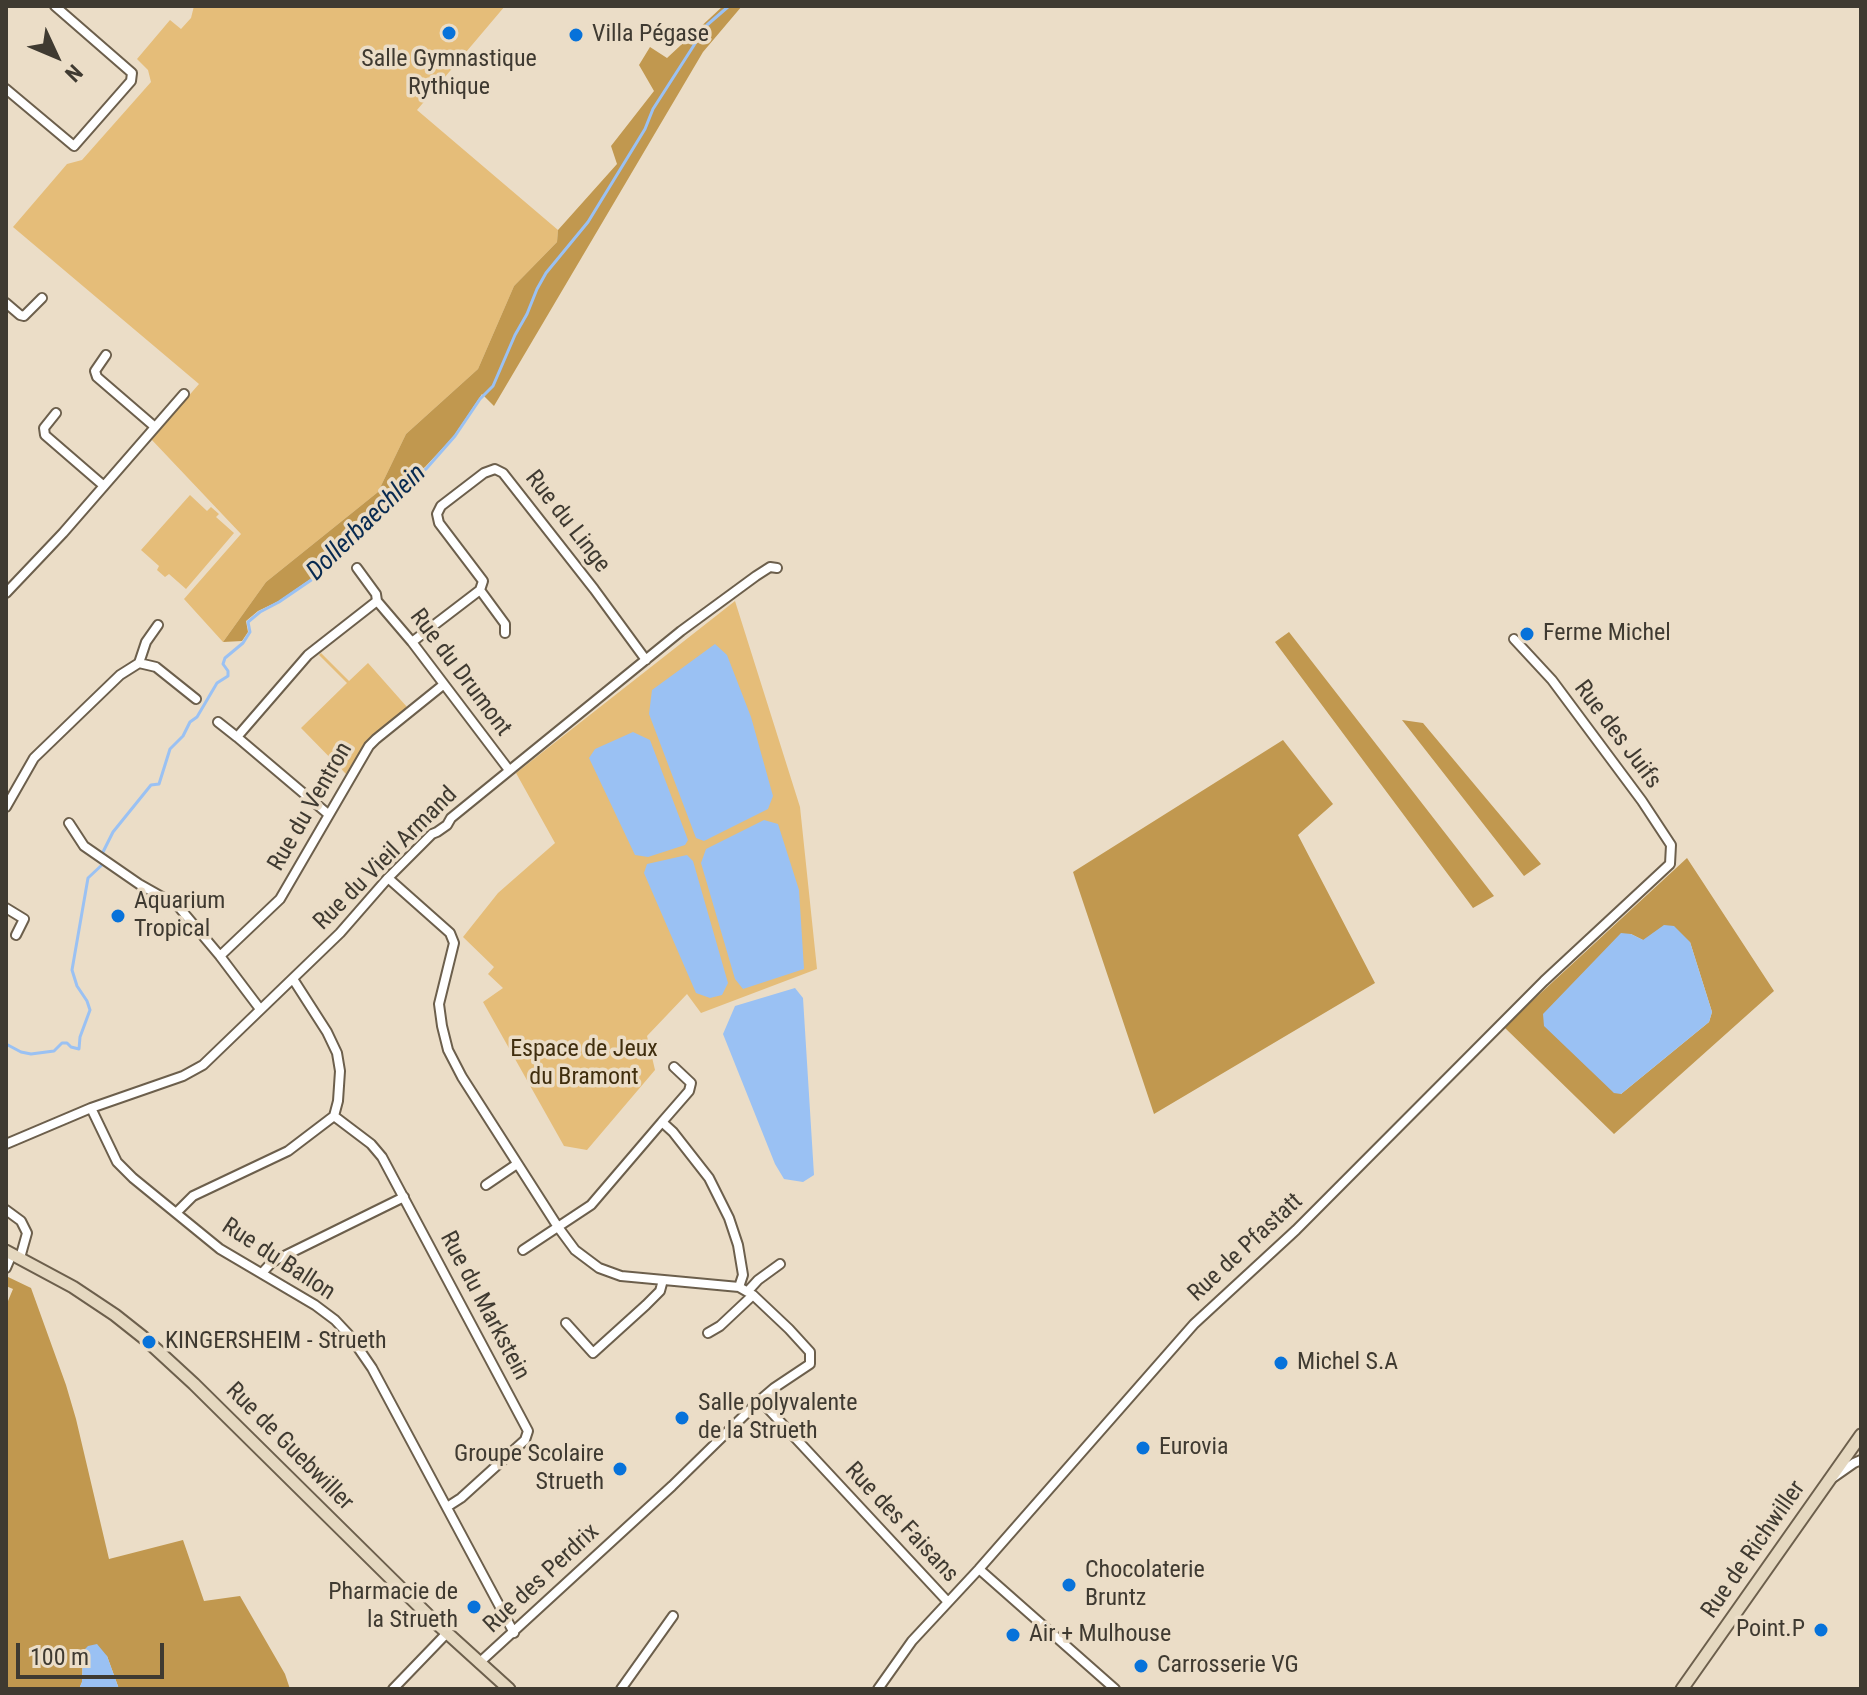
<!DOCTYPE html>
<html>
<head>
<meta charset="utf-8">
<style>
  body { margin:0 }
  #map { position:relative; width:1867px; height:1695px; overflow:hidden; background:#ebddc7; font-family:"Roboto Condensed",sans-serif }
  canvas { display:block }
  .frame { position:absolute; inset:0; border:8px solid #3f3a31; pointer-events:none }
  .north { position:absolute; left:16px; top:16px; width:80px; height:80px; -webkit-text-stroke:6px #ebddc7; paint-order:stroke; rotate:134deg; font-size:22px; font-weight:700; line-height:32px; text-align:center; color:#3f3a31 }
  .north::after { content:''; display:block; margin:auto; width:28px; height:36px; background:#3f3a31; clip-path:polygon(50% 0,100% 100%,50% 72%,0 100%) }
  .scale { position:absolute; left:16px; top:1643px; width:148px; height:36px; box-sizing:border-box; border:4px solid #3f3a31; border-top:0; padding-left:10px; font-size:24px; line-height:28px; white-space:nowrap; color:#3f3a31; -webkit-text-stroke:6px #ebddc7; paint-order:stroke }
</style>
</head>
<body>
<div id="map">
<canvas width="1867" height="1695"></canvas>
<div class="frame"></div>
<div class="north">N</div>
<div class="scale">100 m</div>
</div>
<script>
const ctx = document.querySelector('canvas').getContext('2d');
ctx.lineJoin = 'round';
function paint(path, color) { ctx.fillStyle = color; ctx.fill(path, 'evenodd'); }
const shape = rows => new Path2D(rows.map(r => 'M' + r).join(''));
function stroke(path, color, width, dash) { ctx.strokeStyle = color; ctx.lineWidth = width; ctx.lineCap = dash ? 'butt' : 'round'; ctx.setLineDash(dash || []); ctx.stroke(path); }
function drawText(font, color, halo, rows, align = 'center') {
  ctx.font = font + ' "Roboto Condensed",sans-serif'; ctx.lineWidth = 7; ctx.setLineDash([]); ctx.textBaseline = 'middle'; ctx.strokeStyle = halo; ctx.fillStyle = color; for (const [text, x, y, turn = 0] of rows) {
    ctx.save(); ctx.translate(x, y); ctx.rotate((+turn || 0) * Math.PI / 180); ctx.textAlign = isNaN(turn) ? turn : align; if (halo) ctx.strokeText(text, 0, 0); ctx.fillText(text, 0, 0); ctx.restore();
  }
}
paint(shape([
  [194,6,505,6,417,110,558,230,557,242,514,286,478,369,406,434,378,492,266,582,223,642,184,599,241,534,151,439,199,384,13,227,67,164,82,160,151,82,148,70,137,59,170,20,181,29,191,18],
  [190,495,207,511,211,507,219,514,216,517,234,533,186,589,169,574,165,577,157,570,159,566,141,550],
  [735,601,800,807,817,969,701,1013,687,994,647,1036,655,1070,587,1150,564,1146,483,1002,503,988,488,974,494,967,463,937,498,893,555,843,516,773],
  [321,653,349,681,368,663,407,707,367,740,346,774,301,728,347,683,319,655]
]), '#e5bd79');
paint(shape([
  [723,6,742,6,703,52,494,406,482,394,454,436,425,467,410,477,409,484,322,571,279,601,258,611,246,621,248,632,242,641,223,642,266,582,378,492,406,434,478,369,514,286,557,242,558,230,617,164,611,146,654,91,639,65,650,47,667,58],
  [1289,632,1494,896,1473,908,1275,642],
  [1402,720,1423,723,1541,864,1524,876],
  [1283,740,1333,804,1298,835,1375,983,1154,1114,1073,872],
  [1687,858,1774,991,1614,1134,1504,1027],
  [1631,934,1643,940,1690,942,1712,1012,1709,1022,1621,1094],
  [6,1276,31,1288,66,1385,76,1419,109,1559,183,1540,204,1601,240,1596,285,1674,290,1689,119,1689,107,1656,83,1651,82,1682,79,1689,6,1689,6,1319,8,1301,13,1289,6,1286]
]), '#c1984f');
paint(shape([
  [715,644,727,655,751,717,773,796,768,809,704,841,696,838,649,714,652,690],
  [633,732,650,740,688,840,685,845,648,857,635,855,589,758,595,749],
  [764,820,778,824,799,890,804,969,743,989,735,979,701,863,706,849],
  [687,855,693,861,728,983,722,995,710,998,696,993,644,873,647,864],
  [1664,925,1674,926,1690,942,1712,1012,1709,1022,1621,1094,1614,1093,1544,1026,1543,1014,1621,933,1631,934,1643,940],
  [795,988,803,998,814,1175,803,1182,784,1179,775,1164,723,1034,735,1006],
  [97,1644,107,1656,119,1689,79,1689,82,1682,83,1651,88,1646]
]), '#9ac1f3');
stroke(shape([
  [6,1044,21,1052,31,1054,54,1051,62,1043,67,1043,71,1047,79,1049,80,1037,90,1010,87,1001,77,986,72,970,88,878,104,863,102,854,113,832,151,785,159,784,170,749,183,736,190,722,197,717,217,683,228,676,228,671,223,664,225,658,243,643,250,632,248,622,260,612,279,602,323,572,410,485,411,478,426,469,455,436,480,399,493,386,515,335,527,314,537,289,546,273,588,222,645,129,653,109,707,25,729,6]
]), '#9ac1f3', 3);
const minor = shape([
  [6,89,74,146,131,81,132,73,55,6],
  [6,303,20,315,24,316,42,298],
  [106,355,95,371,97,377,155,427],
  [56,413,44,428,45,435,104,486],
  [357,568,376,594,377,601],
  [6,593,63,533,184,394],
  [505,633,505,624,480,590,483,581,439,523,437,514,441,506,484,473,495,469,503,473,594,589,646,660],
  [412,642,480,590],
  [139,663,146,642,158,625],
  [218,722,237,737],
  [6,807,34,758,120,675,139,663,156,667,196,699],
  [328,814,237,737,308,655,377,601,412,642,509,770],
  [69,823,84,846,139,884,178,906,220,956,260,1009],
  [388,878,450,933,454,943,439,1004,442,1026,448,1050,462,1077,558,1227,575,1250,599,1268,621,1276,739,1287,753,1295,789,1329,810,1352,810,1364,774,1388,760,1400,672,1486,479,1663],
  [6,908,24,919,16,935],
  [220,956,280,899,369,746,376,739,443,685],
  [91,1108,117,1162,133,1178,220,1249,315,1305,335,1320,350,1336,372,1368,514,1633],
  [334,1116,371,1144,382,1157,528,1431,525,1440,461,1498,447,1507],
  [662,1122,689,1091,691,1083,674,1067],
  [6,1144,91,1108,183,1076,203,1065,340,933,388,878,432,834,437,832,447,825,451,818,681,631,756,576,770,567,777,568],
  [486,1185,517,1164],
  [6,1210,21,1221,27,1233,20,1258],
  [176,1213,193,1196,288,1151,334,1116,338,1101,340,1071,337,1053,327,1032,293,979],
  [523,1250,591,1205,662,1122,673,1132,709,1178,729,1218,738,1245,743,1275,739,1287],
  [6,1268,12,1254],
  [262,1273,272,1262,404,1197],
  [748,1291,758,1280,780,1264],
  [566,1323,593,1353,646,1305,660,1291,663,1280],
  [708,1333,720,1326,753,1295],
  [760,1400,948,1602],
  [1834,1477,1854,1463,1861,1460],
  [979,1569,1115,1689],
  [393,1689,447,1633],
  [621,1689,673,1616],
  [878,1689,912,1641,979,1569,1194,1324,1296,1230,1544,981,1670,864,1671,845,1642,801,1552,680,1514,639]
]);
const secondary = shape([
  [6,1251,73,1287,115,1315,144,1338,194,1384,435,1622,509,1689],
  [1682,1689,1861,1435]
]);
stroke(minor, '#6c5f4c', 12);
stroke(secondary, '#6c5f4c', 15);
stroke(minor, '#fff', 8);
stroke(secondary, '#e5d8c0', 11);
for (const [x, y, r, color] of [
  [449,33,8,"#0772da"],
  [576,35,8,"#0772da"],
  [1527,634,8,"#0772da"],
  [118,916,8,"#0772da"],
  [149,1342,8,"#0772da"],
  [1281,1363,8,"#0772da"],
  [682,1418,8,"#0772da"],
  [1143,1448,8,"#0772da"],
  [620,1469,8,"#0772da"],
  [1069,1585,8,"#0772da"],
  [474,1607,8,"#0772da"],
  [1821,1630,8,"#0772da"],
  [1013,1635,8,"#0772da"],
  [1141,1666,8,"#0772da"]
]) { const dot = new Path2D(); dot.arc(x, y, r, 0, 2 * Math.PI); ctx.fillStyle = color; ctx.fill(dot); stroke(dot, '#ebddc7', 3); }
drawText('24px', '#3f3a31', '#ebddc7', [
  ["Villa Pégase",592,35],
  ["Salle Gymnastique",449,60,"center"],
  ["Rythique",449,88,"center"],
  ["Ferme Michel",1543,634],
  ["Aquarium",134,902],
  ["Tropical",134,930],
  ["KINGERSHEIM - Strueth",165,1342],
  ["Michel S.A",1297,1363],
  ["Salle polyvalente",698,1404],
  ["de la Strueth",698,1432],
  ["Eurovia",1159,1448],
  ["Groupe Scolaire",604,1455,"right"],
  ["Strueth",604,1483,"right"],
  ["Chocolaterie",1085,1571],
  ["Bruntz",1085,1599],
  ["Pharmacie de",458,1593,"right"],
  ["la Strueth",458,1621,"right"],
  ["Point.P",1805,1630,"right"],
  ["Air + Mulhouse",1029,1635],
  ["Carrosserie VG",1157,1666]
], 'left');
drawText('24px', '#3f3a31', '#ebddc7', [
  ["Rue du Linge",567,522,52],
  ["Rue du Drumont",460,673,53],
  ["Rue des Juifs",1617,735,53],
  ["Rue du Ventron",311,807,-60],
  ["Rue du Vieil Armand",386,859,-45],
  ["Rue de Pfastatt",1246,1248,-43],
  ["Rue du Ballon",278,1260,33],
  ["Rue du Markstein",484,1306,62],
  ["Rue de Guebwiller",289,1447,45],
  ["Rue des Faisans",901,1523,47],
  ["Rue de Richwiller",1754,1550,-55],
  ["Rue des Perdrix",542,1579,-43]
]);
drawText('24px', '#402e0e', '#ebddc7', [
  ["Espace de Jeux",584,1050],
  ["du Bramont",584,1078]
]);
drawText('italic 26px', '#082a50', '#ebddc7', [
  ["Dollerbaechlein",367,523,-44]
]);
</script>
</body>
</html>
